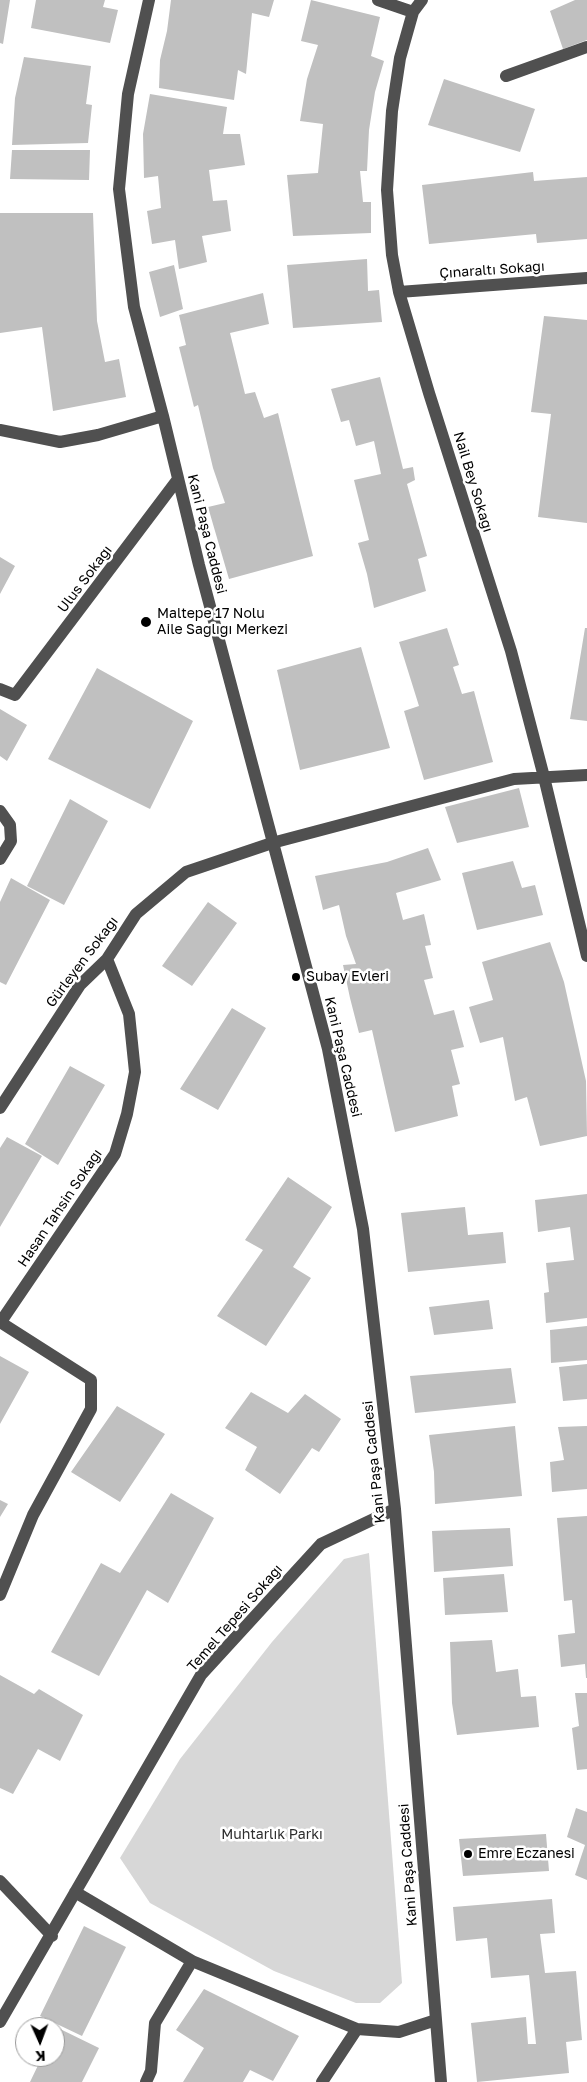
<!DOCTYPE html>
<html>
<head>
<meta charset="utf-8">
<style>
  body { margin:0 }
  #map { position:relative; width:587px; height:2082px; overflow:hidden; background:#fff; font-family:"Golos Text",sans-serif }
  canvas { display:block }
  .north { position:absolute; left:15px; top:2017px; width:50px; height:50px; box-sizing:border-box; background:#fff; border:1px solid #999; border-radius:50%; rotate:178deg; font-size:14px; font-weight:700; line-height:20px; text-align:center; color:#000 }
  .north::after { content:''; display:block; margin:auto; width:18px; height:22px; background:#000; clip-path:polygon(50% 0,100% 100%,50% 72%,0 100%) }
</style>
</head>
<body>
<div id="map">
<canvas width="587" height="2082"></canvas>
<div class="north">K</div>
</div>
<script>
const ctx = document.querySelector('canvas').getContext('2d');
ctx.lineJoin = 'round';
function paint(path, color) { ctx.fillStyle = color; ctx.fill(path, 'evenodd'); }
const shape = rows => new Path2D(rows.map(r => 'M' + r).join(''));
function stroke(path, color, width, dash) { ctx.strokeStyle = color; ctx.lineWidth = width; ctx.lineCap = dash ? 'butt' : 'round'; ctx.setLineDash(dash || []); ctx.stroke(path); }
function drawText(font, color, halo, rows, align = 'center') {
  ctx.font = font + ' "Golos Text",sans-serif'; ctx.lineWidth = 5; ctx.setLineDash([]); ctx.textBaseline = 'middle'; ctx.strokeStyle = halo; ctx.fillStyle = color; for (const [text, x, y, turn = 0] of rows) {
    ctx.save(); ctx.translate(x, y); ctx.rotate((+turn || 0) * Math.PI / 180); ctx.textAlign = isNaN(turn) ? turn : align; if (halo) ctx.strokeText(text, 0, 0); ctx.fillText(text, 0, 0); ctx.restore();
  }
}
paint(shape([
  [369,1553,402,1983,380,2003,356,2003,274,1971,150,1903,120,1858,180,1759,272,1642,344,1559]
]), '#d7d7d7');
paint(shape([
  [0,0,10,0,3,44,0,43],
  [36,0,105,0,103,7,118,10,110,43,31,28],
  [171,0,274,0,269,17,252,13,246,74,238,70,234,100,159,88,160,60,167,31],
  [311,0,380,17,371,56,384,61,375,92,369,130,367,171,360,171,363,202,371,202,371,233,293,236,287,175,318,173,323,124,300,121,307,79,318,45,301,41],
  [575,0,587,0,587,40,563,49,550,11],
  [24,57,91,66,86,104,92,105,88,143,12,145,15,98],
  [444,79,535,109,520,152,428,125],
  [150,94,227,107,223,134,240,134,245,165,209,170,213,201,227,200,231,231,202,236,207,262,179,269,175,240,152,244,147,211,161,208,158,176,144,178,143,134],
  [12,150,90,150,89,180,10,179],
  [533,172,534,181,587,177,587,239,537,243,536,234,429,244,422,185],
  [0,213,93,213,97,321,105,362,119,359,126,397,53,411,42,327,0,333],
  [367,259,368,291,379,290,382,322,293,328,287,265],
  [174,265,183,309,160,317,149,272],
  [263,293,269,324,230,333,245,394,255,392,264,418,278,413,313,556,229,579,208,507,225,503,213,468,198,405,194,407,179,347,186,345,179,315],
  [544,316,587,320,587,523,538,517,551,414,531,412],
  [380,377,403,469,413,467,415,480,407,484,427,556,418,559,426,591,374,608,367,574,358,543,369,540,354,480,381,474,374,441,356,446,349,420,341,422,331,389],
  [0,557,15,566,0,594],
  [447,628,459,665,453,667,462,694,474,691,493,762,424,780,404,711,419,706,399,642],
  [585,628,587,628,587,721,570,719],
  [361,647,390,748,300,770,277,670],
  [97,668,193,721,150,809,48,759],
  [0,709,27,725,7,761,0,756],
  [519,788,529,827,457,843,445,807],
  [70,799,108,821,64,905,27,886],
  [428,848,441,880,396,893,403,920,424,914,431,945,425,946,433,978,424,980,434,1015,454,1010,464,1047,451,1050,460,1084,452,1086,458,1116,395,1132,372,1030,359,1033,350,998,343,965,356,964,346,936,339,905,323,910,315,876,387,862],
  [513,861,522,888,535,885,543,915,477,930,462,873],
  [11,878,50,900,6,985,0,982,0,902],
  [208,902,237,923,192,986,162,966],
  [550,942,564,982,586,1081,587,1136,540,1146,527,1097,515,1101,503,1037,480,1043,469,1007,493,1000,482,962],
  [232,1008,266,1028,218,1110,180,1089],
  [70,1066,105,1085,58,1165,25,1144],
  [7,1137,42,1156,0,1227,0,1148],
  [288,1177,332,1207,293,1267,311,1278,266,1346,217,1316,263,1250,245,1240],
  [587,1194,587,1318,546,1323,544,1293,549,1292,546,1263,574,1260,570,1227,538,1232,535,1200],
  [465,1207,468,1235,503,1232,506,1263,408,1272,401,1213],
  [489,1300,493,1329,434,1335,429,1307],
  [587,1326,587,1360,551,1363,550,1330],
  [0,1356,29,1372,0,1424],
  [587,1364,587,1399,563,1401,559,1367],
  [511,1368,516,1403,415,1413,410,1376],
  [251,1392,288,1413,305,1394,341,1419,319,1452,312,1448,280,1494,245,1470,257,1447,225,1428],
  [117,1406,165,1434,120,1502,71,1472],
  [515,1426,522,1496,435,1504,434,1472,429,1435],
  [587,1426,587,1489,552,1492,550,1462,564,1460,558,1427],
  [171,1493,214,1518,168,1603,147,1590,99,1676,51,1652,101,1563,120,1573],
  [0,1500,8,1504,0,1517],
  [587,1516,587,1678,586,1678,585,1664,561,1667,558,1635,575,1633,572,1600,564,1601,557,1518],
  [510,1528,513,1566,434,1572,432,1531],
  [504,1574,508,1612,445,1615,443,1578],
  [492,1640,496,1672,518,1669,521,1697,536,1696,539,1727,457,1735,452,1703,450,1642],
  [0,1675,34,1694,39,1689,83,1715,60,1761,38,1749,13,1794,0,1788],
  [575,1693,587,1693,587,1769,577,1770,572,1728,579,1726],
  [576,1808,587,1812,587,1880,575,1875,585,1845,567,1837],
  [546,1834,549,1871,463,1876,459,1839],
  [552,1899,555,1933,540,1934,545,1973,576,1971,582,2040,566,2042,569,2073,477,2082,471,2023,526,2017,528,2044,536,2044,529,1975,491,1978,487,1938,456,1941,453,1907],
  [84,1926,126,1947,82,2036,40,2016],
  [204,1989,299,2036,273,2081,250,2070,243,2082,183,2082,204,2048,176,2030],
  [56,2027,99,2048,82,2082,30,2082,42,2057,55,2057]
]), '#c0c0c0');
stroke(shape([
  [149,0,128,94,119,189,134,307,163,416,199,565,328,1049,363,1229,395,1509,441,2082],
  [378,0,413,12,422,0],
  [413,12,400,58,392,111,387,190,392,255,399,292,429,393,511,651,544,777,587,956],
  [506,76,587,47],
  [399,292,587,278],
  [0,430,60,442,98,435,163,416],
  [0,689,15,695,178,479],
  [0,811,10,825,11,841,0,859],
  [0,1108,80,985,107,959,136,914,186,872,272,843,514,779,587,775],
  [0,1322,91,1380,91,1409,33,1515,0,1595],
  [0,1323,115,1154,127,1114,135,1072,129,1014,107,959],
  [0,1881,52,1936],
  [75,1892,192,1961,357,2029,399,2032,436,2020],
  [0,2022,201,1675,321,1544,395,1509],
  [146,2082,151,2071,155,2023,192,1961],
  [322,2082,357,2029]
]), '#505050', 12);
for (const [x, y, r, color] of [
  [146,622,6,"#000"],
  [296,977,5,"#000"],
  [468,1854,5,"#000"]
]) { const dot = new Path2D(); dot.arc(x, y, r, 0, 2 * Math.PI); ctx.fillStyle = color; ctx.fill(dot); stroke(dot, '#fff', 2); }
drawText('14px', '#000', '#fff', [
  ["Çınaraltı Sokağı",492,270,-4],
  ["Nail Bey Sokağı",473,482,73],
  ["Kani Paşa Caddesi",207,534,76],
  ["Ulus Sokağı",85,579,-53],
  ["Gürleyen Sokağı",82,962,-53],
  ["Kani Paşa Caddesi",343,1057,77],
  ["Hasan Tahsin Sokağı",60,1208,-56],
  ["Kani Paşa Caddesi",374,1462,-96],
  ["Temel Tepesi Sokağı",235,1618,-49],
  ["Kani Paşa Caddesi",408,1865,-94]
]);
drawText('14px', '#000', '#fff', [
  ["Maltepe 17 Nolu",157,614],
  ["Aile Sağlığı Merkezi",157,630],
  ["Subay Evleri",306,977],
  ["Emre Eczanesi",478,1854]
], 'left');
drawText('14px', '#2e2e2e', '#fff', [
  ["Muhtarlık Parkı",272,1835]
]);
</script>
</body>
</html>
